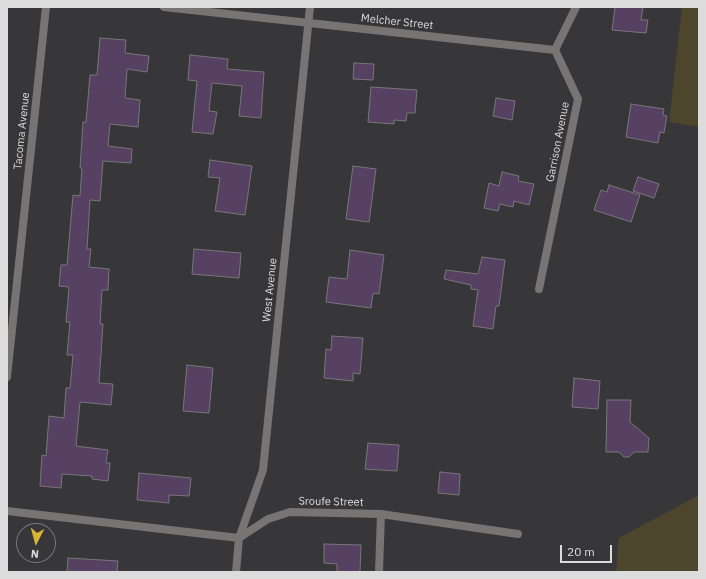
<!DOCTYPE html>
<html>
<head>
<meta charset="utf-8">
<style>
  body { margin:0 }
  #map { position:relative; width:706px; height:579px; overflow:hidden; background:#373638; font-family:"IBM Plex Sans",sans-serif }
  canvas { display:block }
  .frame { position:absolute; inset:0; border:8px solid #dcdcdd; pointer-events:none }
  .north { position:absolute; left:16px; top:523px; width:40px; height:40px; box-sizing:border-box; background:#373638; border:1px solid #79787a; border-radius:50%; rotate:186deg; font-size:11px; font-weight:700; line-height:16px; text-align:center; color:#dcdcdd }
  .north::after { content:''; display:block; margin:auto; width:14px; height:18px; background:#d8b434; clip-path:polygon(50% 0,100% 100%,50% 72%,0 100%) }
  .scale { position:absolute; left:560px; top:545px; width:52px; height:18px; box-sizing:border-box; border:2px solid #dcdcdd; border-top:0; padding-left:5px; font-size:12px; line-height:14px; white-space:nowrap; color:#dcdcdd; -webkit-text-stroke:3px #373638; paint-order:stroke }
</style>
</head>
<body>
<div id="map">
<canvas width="706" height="579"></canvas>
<div class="frame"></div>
<div class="north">N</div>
<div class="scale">20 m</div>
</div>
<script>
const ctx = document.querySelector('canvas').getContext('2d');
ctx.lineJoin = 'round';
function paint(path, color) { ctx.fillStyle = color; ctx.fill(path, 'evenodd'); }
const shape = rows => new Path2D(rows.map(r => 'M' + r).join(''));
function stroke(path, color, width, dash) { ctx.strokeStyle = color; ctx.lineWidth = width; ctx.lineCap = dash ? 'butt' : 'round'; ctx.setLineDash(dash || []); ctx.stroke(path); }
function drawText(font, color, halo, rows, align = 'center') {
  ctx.font = font + ' "IBM Plex Sans",sans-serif'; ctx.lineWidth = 4; ctx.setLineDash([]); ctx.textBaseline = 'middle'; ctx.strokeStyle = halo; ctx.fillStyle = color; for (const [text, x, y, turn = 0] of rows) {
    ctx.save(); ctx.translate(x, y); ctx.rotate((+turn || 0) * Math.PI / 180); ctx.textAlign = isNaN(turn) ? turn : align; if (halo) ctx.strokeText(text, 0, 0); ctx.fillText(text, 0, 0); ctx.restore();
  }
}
paint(shape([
  [682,7,699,7,699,127,669,122],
  [699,495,699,572,616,572,619,538]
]), '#4e462c');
const building = shape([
  [615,7,643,7,641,20,648,20,646,33,612,30,615,7],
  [100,38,126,40,125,53,149,56,147,72,127,69,125,98,140,100,138,127,110,124,108,146,132,149,131,163,103,161,100,201,90,200,87,249,91,249,89,267,109,269,108,290,102,290,100,324,103,324,99,383,113,384,111,405,80,402,76,446,108,450,106,463,110,463,108,481,92,479,92,476,62,474,61,488,40,486,42,455,46,456,49,416,64,418,66,388,70,388,73,355,67,355,70,322,66,322,69,287,59,286,61,265,67,265,73,195,80,196,82,168,80,168,83,122,86,122,90,75,97,75,100,38],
  [190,55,228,59,227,69,264,72,261,118,239,116,242,86,212,83,209,111,217,112,213,134,192,132,197,81,188,80,190,55],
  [354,63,374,64,373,80,353,79,354,63],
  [371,87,417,90,415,113,407,113,406,121,394,120,394,124,368,122,371,87],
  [496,98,515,101,512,120,493,116,496,98],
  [631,104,664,109,663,115,667,116,664,133,660,132,658,143,626,137,631,104],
  [210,160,252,166,245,215,215,211,220,178,208,177,210,160],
  [353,166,376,169,369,222,346,219,353,166],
  [502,172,519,176,518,181,534,184,529,205,514,201,513,207,500,204,498,211,484,208,489,183,499,186,502,172],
  [638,177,659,184,654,198,633,191,638,177],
  [609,185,640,195,631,222,594,210,601,190,607,192,609,185],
  [194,249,241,253,239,278,192,274,194,249],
  [350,250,384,255,379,294,373,293,371,308,326,302,329,277,347,279,350,250],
  [482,257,505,260,499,306,496,306,493,329,473,326,478,290,471,289,471,285,444,279,446,270,478,274,482,257],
  [332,336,363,338,360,374,353,373,353,381,324,378,326,349,331,350,332,336],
  [187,365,213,368,209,413,183,411,187,365],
  [574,378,600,381,598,409,572,407,574,378],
  [607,400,631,400,630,422,649,438,648,452,634,452,629,457,624,457,619,452,606,452,607,400],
  [368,443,399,445,397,471,365,469,368,443],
  [440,472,460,474,459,495,438,493,440,472],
  [139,473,191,478,189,496,169,495,169,503,137,500,139,473],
  [324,544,361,545,360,572,337,572,337,564,324,563,324,544],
  [68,558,118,561,117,572,67,572,68,558]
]);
paint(building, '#574163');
stroke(building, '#787679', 1);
stroke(shape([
  [164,7,555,50],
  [539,289,578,99,555,50,576,7],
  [7,377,46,7],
  [7,511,239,538,268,519,290,512,381,514,518,534],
  [236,572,239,538,263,470,310,7],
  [379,572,381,514]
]), '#767574', 8);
drawText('11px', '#dcdcdd', '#373638', [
  ["Melcher Street",397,22,6],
  ["Tacoma Avenue",22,131,-84],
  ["Garrison Avenue",558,142,-79],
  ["West Avenue",270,290,-84],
  ["Sroufe Street",331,502,1]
]);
</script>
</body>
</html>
